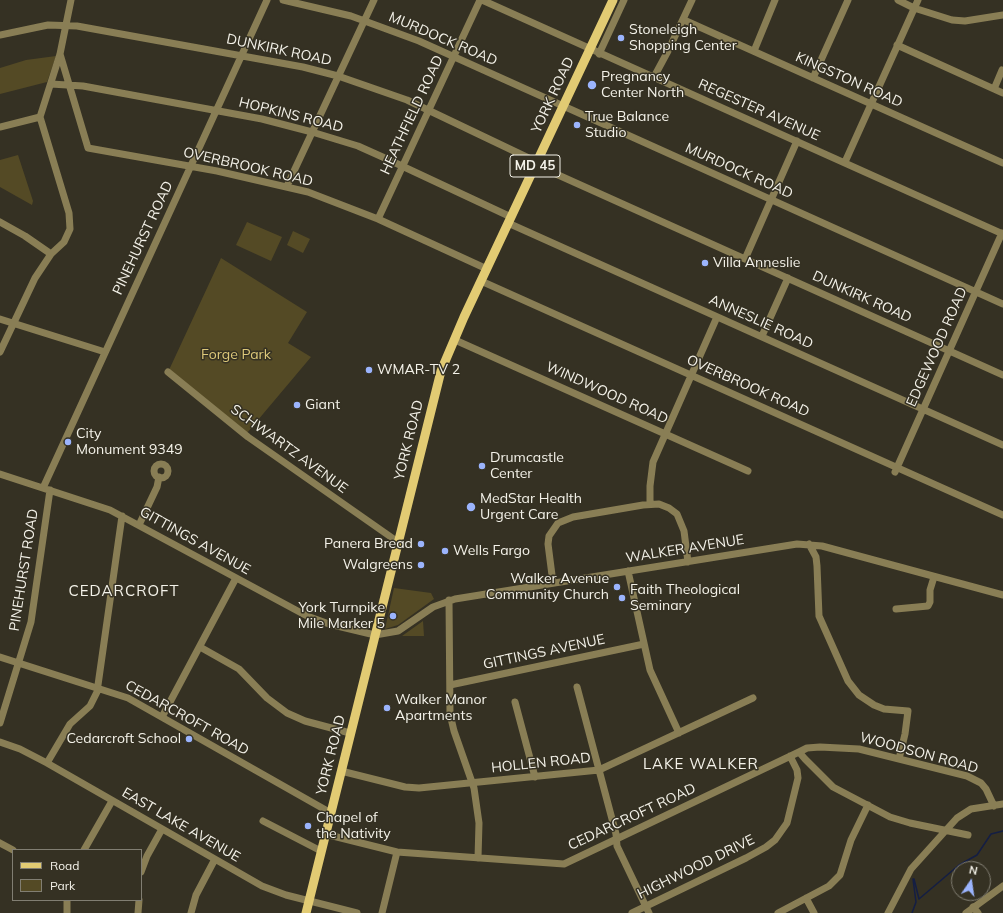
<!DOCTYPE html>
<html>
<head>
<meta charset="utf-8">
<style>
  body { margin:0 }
  #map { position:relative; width:1003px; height:913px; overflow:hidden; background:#353123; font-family:Mulish,sans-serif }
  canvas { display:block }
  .legend { position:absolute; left:12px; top:849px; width:130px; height:52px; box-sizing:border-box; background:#353123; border:1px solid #817e72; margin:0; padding:5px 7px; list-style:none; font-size:12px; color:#f4f2e9 }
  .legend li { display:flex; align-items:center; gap:8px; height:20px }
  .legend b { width:20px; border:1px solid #817e72 }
  .north { position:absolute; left:951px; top:861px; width:40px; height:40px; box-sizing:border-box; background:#353123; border:1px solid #817e72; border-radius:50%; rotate:13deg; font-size:11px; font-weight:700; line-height:16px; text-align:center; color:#f4f2e9 }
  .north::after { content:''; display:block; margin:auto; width:14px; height:18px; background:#9bb4fd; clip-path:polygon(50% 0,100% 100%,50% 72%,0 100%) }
</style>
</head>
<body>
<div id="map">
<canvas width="1003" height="913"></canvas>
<ul class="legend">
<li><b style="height:5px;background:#e2cb73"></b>Road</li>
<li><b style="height:11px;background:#544a25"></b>Park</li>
</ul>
<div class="north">N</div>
</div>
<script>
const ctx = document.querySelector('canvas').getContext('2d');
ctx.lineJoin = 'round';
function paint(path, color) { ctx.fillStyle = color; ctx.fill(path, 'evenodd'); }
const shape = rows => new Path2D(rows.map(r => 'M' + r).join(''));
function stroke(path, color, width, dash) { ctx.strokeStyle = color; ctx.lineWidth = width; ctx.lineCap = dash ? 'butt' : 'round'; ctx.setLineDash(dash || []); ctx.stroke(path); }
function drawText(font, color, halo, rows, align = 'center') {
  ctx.font = font + ' Mulish,sans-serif'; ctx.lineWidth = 3; ctx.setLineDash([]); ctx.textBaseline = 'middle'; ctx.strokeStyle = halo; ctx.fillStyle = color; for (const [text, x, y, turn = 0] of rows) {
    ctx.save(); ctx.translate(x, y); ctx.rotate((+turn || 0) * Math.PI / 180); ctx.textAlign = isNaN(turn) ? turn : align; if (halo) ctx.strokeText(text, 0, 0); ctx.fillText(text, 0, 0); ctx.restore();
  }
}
paint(shape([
  [56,56,47,82,0,94,0,68,26,60],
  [18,155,33,201,32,205,0,187,0,160],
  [247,222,282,237,271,261,236,245],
  [293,231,310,239,303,253,287,245],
  [221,258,307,312,288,343,311,357,247,433,169,370],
  [394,588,431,593,434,599,398,625,385,629],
  [423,621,424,636,402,636]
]), '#544a25');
stroke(shape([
  [912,913,916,902,913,879,914,879,919,899,959,865,977,855,991,834,1003,831]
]), '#141e44', 1.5);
stroke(shape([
  [283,0,351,16,419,41,1003,304],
  [482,0,1003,234],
  [898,0,914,8,952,20,965,21,1003,15],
  [684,20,1003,163],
  [0,35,48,25,77,26,303,67,338,76,407,100,537,162],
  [897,45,1003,93],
  [754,51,775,0],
  [60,54,88,148,217,171,308,192,378,219,487,269],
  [599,54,624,0],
  [654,77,668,51,692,0],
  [813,78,848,0],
  [51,84,83,86,262,119,312,132,358,146,387,159,511,217],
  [994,89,1002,70],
  [0,127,40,117],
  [845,162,918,0],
  [536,165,1003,375],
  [287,186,374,0],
  [378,219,480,0],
  [0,222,25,236,51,254],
  [508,223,1003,445],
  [745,259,797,141],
  [481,281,1003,515],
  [0,319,105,352],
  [762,336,788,278],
  [455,340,748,471],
  [0,352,35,278,51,254,64,242,70,229,69,213,40,117,60,54,71,0],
  [168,372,248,437,398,542],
  '154 471a7 7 0 1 1 14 0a7 7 0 1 1-14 0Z',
  [895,472,1002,233],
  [0,474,110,510,307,616,329,624,375,635,398,631,433,607,455,599,797,544,822,546,1003,595],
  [43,488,267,0],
  [650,504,650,486,653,462,717,317],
  [139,525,157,487,159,477],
  [809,544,816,557,817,566,819,616,848,681,859,695,874,705,884,709,908,711,905,734,899,759],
  [628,571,650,670,679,733],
  [553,583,548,544,549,536,558,523,573,517,643,505,659,504,669,508,677,514,684,531,688,562],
  [449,600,450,714,454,731,474,788,479,823,478,858],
  [896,609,928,606,930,602,930,590,934,577],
  [200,647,239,669,267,698,287,713,305,721,350,733],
  [0,657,128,698,331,813],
  [450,685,644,644],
  [577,687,616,834,617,846,649,913],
  [515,702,535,777],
  [162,717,236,578],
  [0,723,31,622,50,490],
  [0,742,20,749,47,763,262,886,286,895,357,913],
  [799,752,805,759,833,787,890,817,910,823,968,835],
  [47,763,70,724,90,706,97,692,122,516],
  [341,771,405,787,419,788,599,770,753,698],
  [263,821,321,851],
  [325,834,397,852,564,864,799,752,807,748,820,747,859,749,967,776,981,783,986,789,994,806],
  [0,843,13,850],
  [84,850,112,801],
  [141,872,147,856,162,829],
  [806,898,814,913],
  [973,907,978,913],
  [67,913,67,900],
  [138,913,139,900],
  [191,913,196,895,215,859],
  [382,913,397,852],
  [632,913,746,858,766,847,775,840,787,823,798,778,797,770,790,756],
  [778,913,829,886,840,875,851,840,868,805],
  [888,913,911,869,957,818,971,809,1003,804],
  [966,913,1003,886]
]), '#897e55', 7);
stroke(shape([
  [306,913,441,371,464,317,613,0]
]), '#e2cb73', 9);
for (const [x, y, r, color] of [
  [621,38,4,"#9bb4fd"],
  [592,85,5,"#9bb4fd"],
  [577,125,4,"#9bb4fd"],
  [705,263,4,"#9bb4fd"],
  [369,370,4,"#9bb4fd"],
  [297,405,4,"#9bb4fd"],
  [68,442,4,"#9bb4fd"],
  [482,466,4,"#9bb4fd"],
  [471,507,5,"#9bb4fd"],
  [421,544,4,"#9bb4fd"],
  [445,551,4,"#9bb4fd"],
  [421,565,4,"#9bb4fd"],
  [617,587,4,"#9bb4fd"],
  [622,598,4,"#9bb4fd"],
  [393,616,4,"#9bb4fd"],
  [387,708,4,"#9bb4fd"],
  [189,739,4,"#9bb4fd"],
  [308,826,4,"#9bb4fd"]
]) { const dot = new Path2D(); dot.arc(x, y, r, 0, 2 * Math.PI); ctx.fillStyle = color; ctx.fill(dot); stroke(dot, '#353123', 1.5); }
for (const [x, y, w] of [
  [535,166,50]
]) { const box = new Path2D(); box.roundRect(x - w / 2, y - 11, w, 22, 3); ctx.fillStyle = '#353123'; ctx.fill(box); stroke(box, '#f4f2e9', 1); }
drawText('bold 13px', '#f4f2e9', null, [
  ["MD 45",535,166]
]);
drawText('14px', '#f4f2e9', '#353123', [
  ["Stoneleigh",629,30],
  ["Shopping Center",629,46],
  ["Pregnancy",601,77],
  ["Center North",601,93],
  ["True Balance",585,117],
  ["Studio",585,133],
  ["Villa Anneslie",713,263],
  ["WMAR-TV 2",377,370],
  ["Giant",305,405],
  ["City",76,434],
  ["Monument 9349",76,450],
  ["Drumcastle",490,458],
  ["Center",490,474],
  ["MedStar Health",480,499],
  ["Urgent Care",480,515],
  ["Panera Bread",413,544,"right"],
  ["Wells Fargo",453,551],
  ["Walgreens",413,565,"right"],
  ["Walker Avenue",609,579,"right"],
  ["Community Church",609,595,"right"],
  ["Faith Theological",630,590],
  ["Seminary",630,606],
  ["York Turnpike",385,608,"right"],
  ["Mile Marker 5",385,624,"right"],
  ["Walker Manor",395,700],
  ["Apartments",395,716],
  ["Cedarcroft School",181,739,"right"],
  ["Chapel of",316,818],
  ["the Nativity",316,834]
], 'left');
drawText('14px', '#f4f2e9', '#353123', [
  ["MURDOCK ROAD",443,39,23],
  ["DUNKIRK ROAD",279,50,12],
  ["KINGSTON ROAD",849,80,24],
  ["YORK ROAD",553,95,-65],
  ["REGESTER AVENUE",759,110,24],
  ["HOPKINS ROAD",291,115,14],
  ["HEATHFIELD ROAD",412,115,-65],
  ["OVERBROOK ROAD",248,167,13],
  ["MURDOCK ROAD",739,171,24],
  ["PINEHURST ROAD",143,238,-65],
  ["DUNKIRK ROAD",862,297,24],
  ["ANNESLIE ROAD",761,322,24],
  ["EDGEWOOD ROAD",937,347,-66],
  ["OVERBROOK ROAD",748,386,24],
  ["WINDWOOD ROAD",607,393,24],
  ["YORK ROAD",409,440,-76],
  ["SCHWARTZ AVENUE",289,449,36],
  ["GITTINGS AVENUE",195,541,29],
  ["WALKER AVENUE",685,549,-9],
  ["PINEHURST ROAD",24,570,-81],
  ["GITTINGS AVENUE",544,652,-12],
  ["CEDARCROFT ROAD",187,718,29],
  ["WOODSON ROAD",919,753,15],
  ["YORK ROAD",331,755,-76],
  ["HOLLEN ROAD",541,763,-6],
  ["CEDARCROFT ROAD",632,817,-25],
  ["EAST LAKE AVENUE",181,825,30],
  ["HIGHWOOD DRIVE",696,867,-26]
]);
drawText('14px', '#dec97a', '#353123', [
  ["Forge Park",236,355]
]);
ctx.letterSpacing = '1px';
drawText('15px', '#f4f2e9', '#353123', [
  ["CEDARCROFT",124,591],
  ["LAKE WALKER",701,764]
]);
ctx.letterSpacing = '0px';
</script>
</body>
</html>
